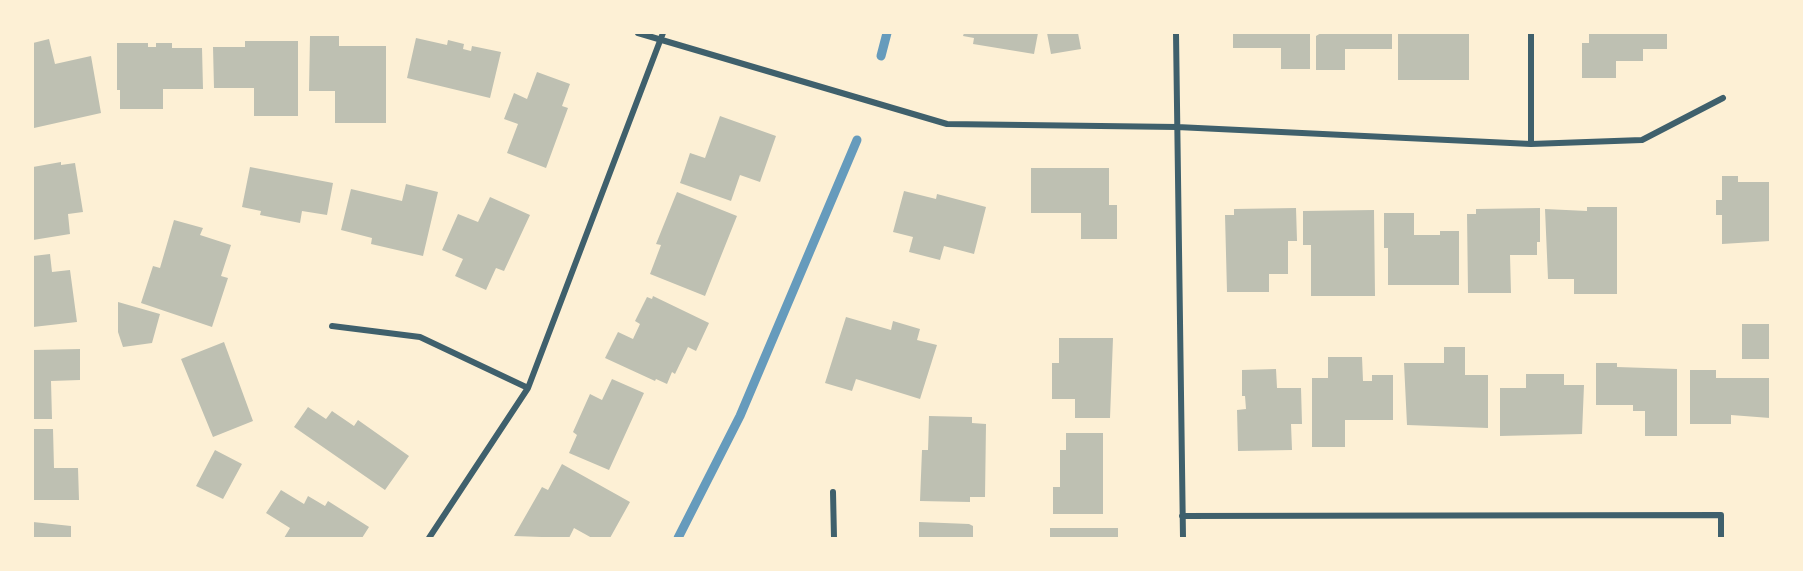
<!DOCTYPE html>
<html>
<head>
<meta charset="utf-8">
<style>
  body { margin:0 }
  #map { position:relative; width:1803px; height:571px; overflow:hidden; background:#fdf0d5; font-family:Raleway,sans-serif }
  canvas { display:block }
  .frame { position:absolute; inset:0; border:34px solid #fdf0d5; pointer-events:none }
</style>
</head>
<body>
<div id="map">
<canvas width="1803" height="571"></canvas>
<div class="frame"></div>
</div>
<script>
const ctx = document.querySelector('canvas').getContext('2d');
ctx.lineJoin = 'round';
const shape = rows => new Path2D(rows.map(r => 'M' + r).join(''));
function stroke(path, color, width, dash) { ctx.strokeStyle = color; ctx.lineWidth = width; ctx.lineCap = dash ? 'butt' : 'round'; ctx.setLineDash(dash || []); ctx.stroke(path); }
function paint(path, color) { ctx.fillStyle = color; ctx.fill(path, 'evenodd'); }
stroke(shape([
  [881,56,887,33],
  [678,538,740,416,857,140]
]), '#669bbc', 9);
paint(shape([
  [964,33,1038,33,1034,54,973,44,974,38,963,36],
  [1047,33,1078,33,1081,49,1051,54],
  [1233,33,1310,33,1310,69,1281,69,1281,48,1233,48],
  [1321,33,1392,33,1392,49,1345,49,1345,70,1316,70,1316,36],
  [1398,33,1469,33,1469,80,1398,80],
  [1589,33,1667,33,1667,49,1643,49,1643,61,1616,61,1616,78,1582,78,1582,43,1589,43],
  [310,36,339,36,339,46,386,46,386,123,335,123,335,91,309,91],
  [416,38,447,45,448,40,464,44,463,49,471,51,472,46,501,52,490,98,407,78],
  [49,39,55,64,91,56,101,113,34,128,33,43],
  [245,41,298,41,298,116,254,116,254,88,214,88,213,47,245,47],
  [117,43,148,43,148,47,156,47,156,43,172,43,172,48,202,48,203,89,163,89,163,109,120,109,120,90,117,90],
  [537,72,570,84,562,106,568,108,546,168,507,153,518,124,504,119,514,93,527,99],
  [720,116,776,136,760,182,740,175,731,201,680,183,690,153,705,158],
  [61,162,61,165,75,163,83,212,68,214,70,234,33,240,33,167],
  [250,167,333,183,327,215,302,211,300,223,260,215,261,211,242,207],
  [1031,168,1109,168,1109,205,1117,205,1117,239,1081,239,1081,213,1031,213],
  [1722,176,1738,176,1738,182,1770,182,1770,241,1722,244,1722,215,1716,215,1716,200,1722,200],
  [406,184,438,192,423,256,371,244,372,238,341,230,351,189,402,201],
  [904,191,936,199,937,194,986,207,974,254,944,246,940,260,909,252,913,237,893,232],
  [677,192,737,216,705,296,650,274,661,245,656,244],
  [490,197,530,215,504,271,496,268,486,290,455,276,463,259,442,250,458,214,478,222],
  [1587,207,1617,207,1617,294,1574,294,1574,279,1548,279,1545,209,1587,211],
  [1296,208,1297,241,1288,241,1288,274,1269,274,1269,292,1227,292,1225,215,1234,215,1234,209],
  [1540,208,1540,242,1537,242,1537,255,1510,255,1511,293,1468,293,1467,214,1476,214,1476,209],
  [1374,210,1375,296,1311,296,1311,245,1303,245,1303,211],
  [1384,213,1414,213,1414,235,1440,235,1440,231,1459,231,1459,285,1388,285,1388,248,1384,248],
  [174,220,203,228,200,235,231,245,221,276,228,278,212,327,141,303,153,266,160,268],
  [50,254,52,272,70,270,77,322,33,327,33,256],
  [653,296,709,323,696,351,688,347,675,374,672,372,667,384,656,379,655,381,605,358,618,332,633,339,640,324,635,321,647,297,652,299],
  [118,302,160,314,152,343,123,347,118,332],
  [846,317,891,330,893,321,920,329,917,340,937,345,920,399,856,379,852,391,825,383],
  [1742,324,1770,324,1770,359,1742,359],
  [1059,338,1113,338,1110,418,1075,418,1075,399,1052,399,1052,363,1059,363],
  [224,342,253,421,213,437,181,359],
  [1444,347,1465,347,1465,375,1488,375,1488,428,1407,425,1404,363,1444,363],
  [80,349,80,380,51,381,52,419,33,419,33,350],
  [1328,357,1362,357,1363,381,1372,381,1372,375,1393,375,1393,420,1345,420,1345,447,1312,447,1312,378,1328,378],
  [1596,363,1617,363,1617,367,1677,369,1677,436,1645,436,1645,411,1633,411,1633,405,1596,405],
  [1276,369,1277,388,1301,388,1302,424,1291,424,1292,450,1238,451,1237,410,1246,409,1245,396,1242,396,1242,370],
  [1690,370,1716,370,1716,378,1770,378,1770,418,1731,415,1731,424,1690,424],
  [1526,374,1564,374,1564,385,1584,385,1582,434,1500,436,1500,388,1526,388],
  [612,379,644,393,609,470,569,453,577,435,573,432,590,394,602,400],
  [308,407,326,419,332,411,354,426,358,420,409,456,385,490,294,427],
  [929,416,972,417,972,423,986,424,985,497,970,497,970,502,920,501,922,450,928,450],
  [33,429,53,429,54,468,78,468,79,500,33,500],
  [1066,433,1103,433,1103,514,1053,514,1053,487,1060,487,1060,450,1066,450],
  [215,450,242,464,223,499,196,486],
  [562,464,630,502,610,538,592,538,574,528,569,538,514,536,542,487,548,490],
  [281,490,304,504,308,496,325,506,328,501,369,527,362,538,284,538,290,528,266,513],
  [33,522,71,526,71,538,33,538],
  [919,522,969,524,973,526,973,538,919,538],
  [1050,528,1118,528,1118,538,1050,538]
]), '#bec0b2');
stroke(shape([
  [638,33,947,124,1177,127,1531,144,1642,140,1723,98],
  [1176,33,1183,538],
  [1531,33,1531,144],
  [332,326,420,337,528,388],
  [833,492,834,538],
  [1182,516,1721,515,1721,538],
  [429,538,528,388,663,33]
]), '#3f606c', 6);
</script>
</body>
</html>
